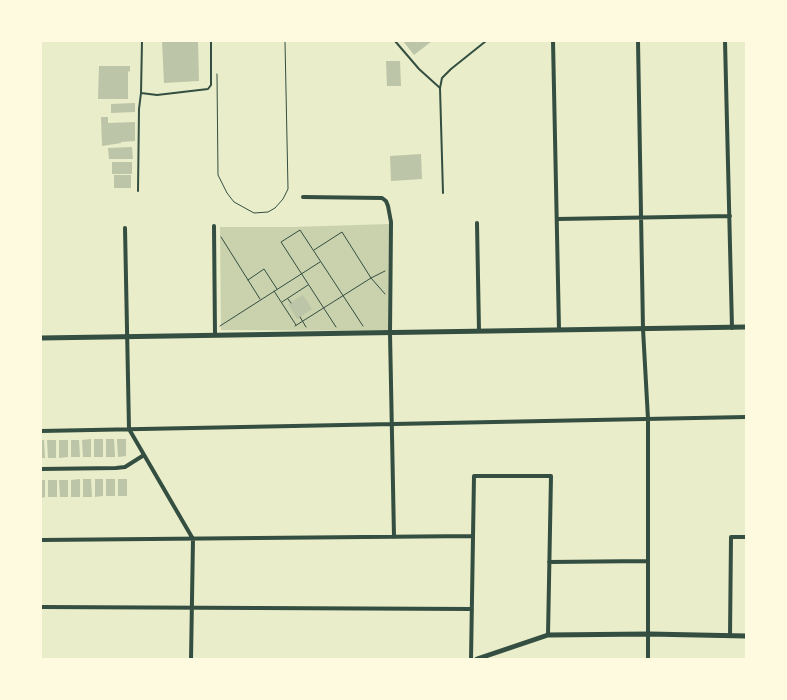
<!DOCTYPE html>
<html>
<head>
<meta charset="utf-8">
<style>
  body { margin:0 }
  #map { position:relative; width:787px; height:700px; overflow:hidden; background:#e9edc9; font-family:"Open Sans",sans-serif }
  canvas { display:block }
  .frame { position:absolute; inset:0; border:42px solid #fefae0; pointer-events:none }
</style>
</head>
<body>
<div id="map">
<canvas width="787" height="700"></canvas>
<div class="frame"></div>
</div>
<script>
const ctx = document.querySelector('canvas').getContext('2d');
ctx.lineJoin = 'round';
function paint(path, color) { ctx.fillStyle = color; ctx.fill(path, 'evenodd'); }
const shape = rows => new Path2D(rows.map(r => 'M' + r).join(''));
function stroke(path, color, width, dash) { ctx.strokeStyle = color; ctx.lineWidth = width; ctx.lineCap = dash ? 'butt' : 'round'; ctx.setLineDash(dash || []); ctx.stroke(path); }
paint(shape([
  [389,224,388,331,221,330,220,227,292,227]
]), '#cad2ad');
paint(shape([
  [162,41,198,41,199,81,164,83],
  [403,41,432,41,414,55],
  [386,61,400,61,401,86,387,86],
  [99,66,130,66,130,72,128,71,128,99,98,99],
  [135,103,135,112,111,113,111,104],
  [101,117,108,117,108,123,135,122,135,141,121,142,121,143,102,146],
  [132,147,133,159,109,159,108,148],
  [421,154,422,179,391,181,390,156],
  [112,162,132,162,132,174,112,174],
  [114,175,131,175,131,188,114,188],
  [303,295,312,309,297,319,288,304],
  [91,439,91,457,83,457,82,440],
  [94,439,103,439,103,457,94,457],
  [106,439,114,439,115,457,106,457],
  [117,439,126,439,126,456,118,457],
  [41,440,44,440,45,458,41,458],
  [47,440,56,440,56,458,48,458],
  [59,440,68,440,68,457,59,458],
  [71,440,79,440,80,457,71,457],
  [80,479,80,497,71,497,71,480],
  [83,479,91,479,92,497,83,497],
  [95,479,103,479,103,496,95,497],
  [106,479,115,479,115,496,106,496],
  [118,479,127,479,127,496,118,496],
  [41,480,45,480,45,497,41,498],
  [48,480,57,480,57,497,48,497],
  [59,480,68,480,68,497,60,497]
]), '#bcc5a7');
stroke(shape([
  [217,74,218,175,227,193,234,202,254,213,268,212,275,208,283,199,288,189,285,41],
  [221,237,260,299],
  [314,250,342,232,371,278,385,294],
  [248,280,264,269,277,289],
  [274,291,296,325],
  [288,299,291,303],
  [282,302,308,285],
  [300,317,306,327],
  [220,326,320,262],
  [295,326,371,278,385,271],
  [336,327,281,242,300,230,363,326]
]), '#344e41', 1);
stroke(shape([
  [142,41,141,93,157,95,208,89,211,85,211,41],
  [395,41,419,69,440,88],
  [138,191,139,109,141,93],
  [443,193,440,88,442,78,451,69,486,41]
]), '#344e41', 2);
stroke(shape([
  [553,41,559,330],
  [638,41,643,329,648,419,648,659],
  [725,41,732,328],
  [303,197,382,198,386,201,388,206,391,222,390,333,394,537],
  [557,219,730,216],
  [477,223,479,331],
  [214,226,215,335],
  [125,228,129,429,193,539,191,659],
  [41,431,746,417],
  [41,469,116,468,125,467,144,455],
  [41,540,473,536],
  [549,562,648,561],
  [41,607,472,609],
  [730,636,731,537,746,537],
  [471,659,474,476,551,476,548,635]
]), '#344e41', 4);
stroke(shape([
  [41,338,746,327],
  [477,659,548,635,649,634,746,636]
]), '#344e41', 5);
</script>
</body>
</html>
